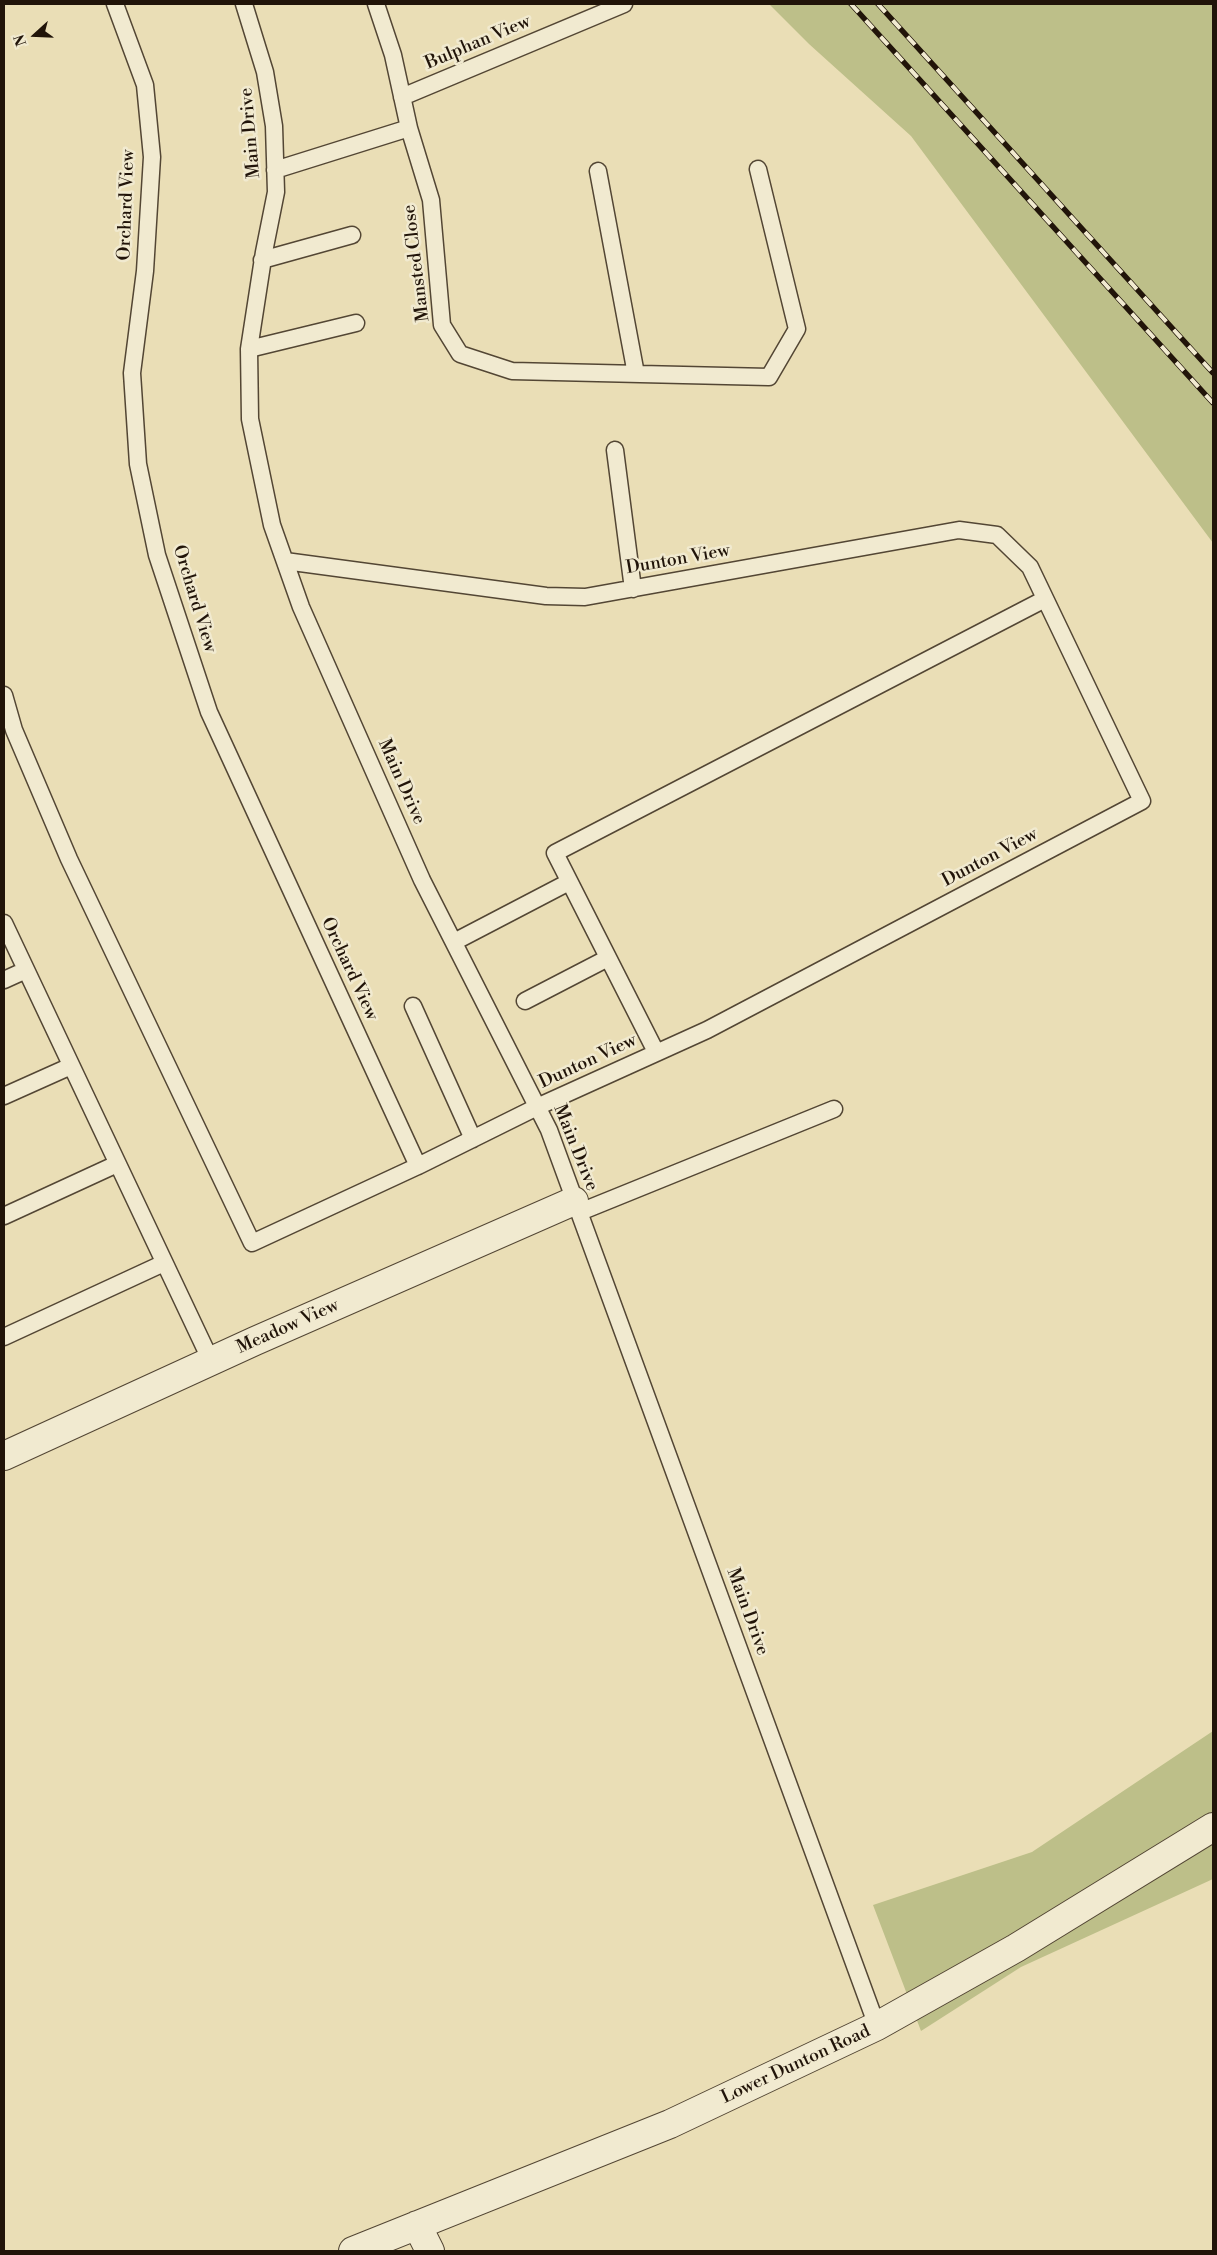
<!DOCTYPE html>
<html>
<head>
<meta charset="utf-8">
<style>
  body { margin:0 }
  #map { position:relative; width:1217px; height:2255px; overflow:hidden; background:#eadeb6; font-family:"Libre Bodoni",serif }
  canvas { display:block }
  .frame { position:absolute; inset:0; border:5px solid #211409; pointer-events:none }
  .north { position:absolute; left:10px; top:10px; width:50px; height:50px; -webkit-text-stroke:4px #f1ead0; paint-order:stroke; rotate:250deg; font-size:14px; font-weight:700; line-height:20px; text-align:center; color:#211409 }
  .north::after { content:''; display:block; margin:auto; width:18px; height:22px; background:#211409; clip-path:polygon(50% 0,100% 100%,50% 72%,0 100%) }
</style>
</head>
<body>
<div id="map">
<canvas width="1217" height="2255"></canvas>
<div class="frame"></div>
<div class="north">N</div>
</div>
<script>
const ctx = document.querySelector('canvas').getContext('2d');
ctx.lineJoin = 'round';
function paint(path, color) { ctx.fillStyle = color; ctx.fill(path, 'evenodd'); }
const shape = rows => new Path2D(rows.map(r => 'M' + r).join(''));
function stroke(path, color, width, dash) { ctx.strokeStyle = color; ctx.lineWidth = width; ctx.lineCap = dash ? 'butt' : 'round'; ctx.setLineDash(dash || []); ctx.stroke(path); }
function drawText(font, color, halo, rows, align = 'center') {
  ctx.font = font + ' "Libre Bodoni",serif'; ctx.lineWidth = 5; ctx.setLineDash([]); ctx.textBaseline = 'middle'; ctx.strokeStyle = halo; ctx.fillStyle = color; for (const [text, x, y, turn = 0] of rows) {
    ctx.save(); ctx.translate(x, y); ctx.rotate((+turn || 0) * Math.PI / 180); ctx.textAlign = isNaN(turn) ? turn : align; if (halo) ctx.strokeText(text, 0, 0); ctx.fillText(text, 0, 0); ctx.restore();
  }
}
paint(shape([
  [769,4,1213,4,1213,543,911,136,809,44],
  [1213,1731,1213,1879,1021,1967,921,2031,873,1905,1032,1852]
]), '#bdbf89');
const service = shape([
  [115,4,145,85,152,157,145,271,132,373,138,464,157,555,209,712,418,1166,537,1107,707,1030,1142,801,1030,567,997,535,959,530,585,597,546,596,285,561],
  [244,4,265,72,274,126,276,192,264,252,249,349,250,419,272,525,301,607,422,880,549,1130,877,2026],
  [376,4,393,55,409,128],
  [402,97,624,4],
  [275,170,409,128,431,200,442,325,460,354,512,371,769,377,797,329,758,169],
  [598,171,636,374],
  [262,260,352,235],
  [249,349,356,323],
  [615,450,633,589],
  [4,695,14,730,69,859,252,1243,418,1166],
  [4,923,211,1361],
  [454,942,569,882],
  [4,980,26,970],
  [525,1001,608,958],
  [413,1006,473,1139],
  [656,1052,555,853,1045,599],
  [4,1096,71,1066],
  [580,1212,834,1109],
  [4,1216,117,1164],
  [4,1337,164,1263]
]);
const minor = shape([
  [4,1456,255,1341,574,1201],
  [417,2225,430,2251],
  [353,2251,670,2124,877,2026,1016,1948,1213,1827]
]);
stroke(service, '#534634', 19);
stroke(minor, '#534634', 30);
stroke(service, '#f1ead0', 16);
stroke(minor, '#f1ead0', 28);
const rail = shape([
  [851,4,1213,403],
  [878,4,1213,373]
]);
stroke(rail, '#211409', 5.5);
stroke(rail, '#f1ead0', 4, [11]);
drawText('18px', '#211409', '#f1ead0', [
  ["Bulphan View",478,43,-23],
  ["Main Drive",251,133,-95],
  ["Orchard View",127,205,-88],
  ["Mansted Close",417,263,-97],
  ["Dunton View",678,560,-10],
  ["Orchard View",194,599,73],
  ["Main Drive",401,782,66],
  ["Dunton View",990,858,-28],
  ["Orchard View",349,969,65],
  ["Dunton View",588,1062,-25],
  ["Main Drive",575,1148,68],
  ["Meadow View",288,1327,-24],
  ["Main Drive",747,1612,70],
  ["Lower Dunton Road",796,2065,-25]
]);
</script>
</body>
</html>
